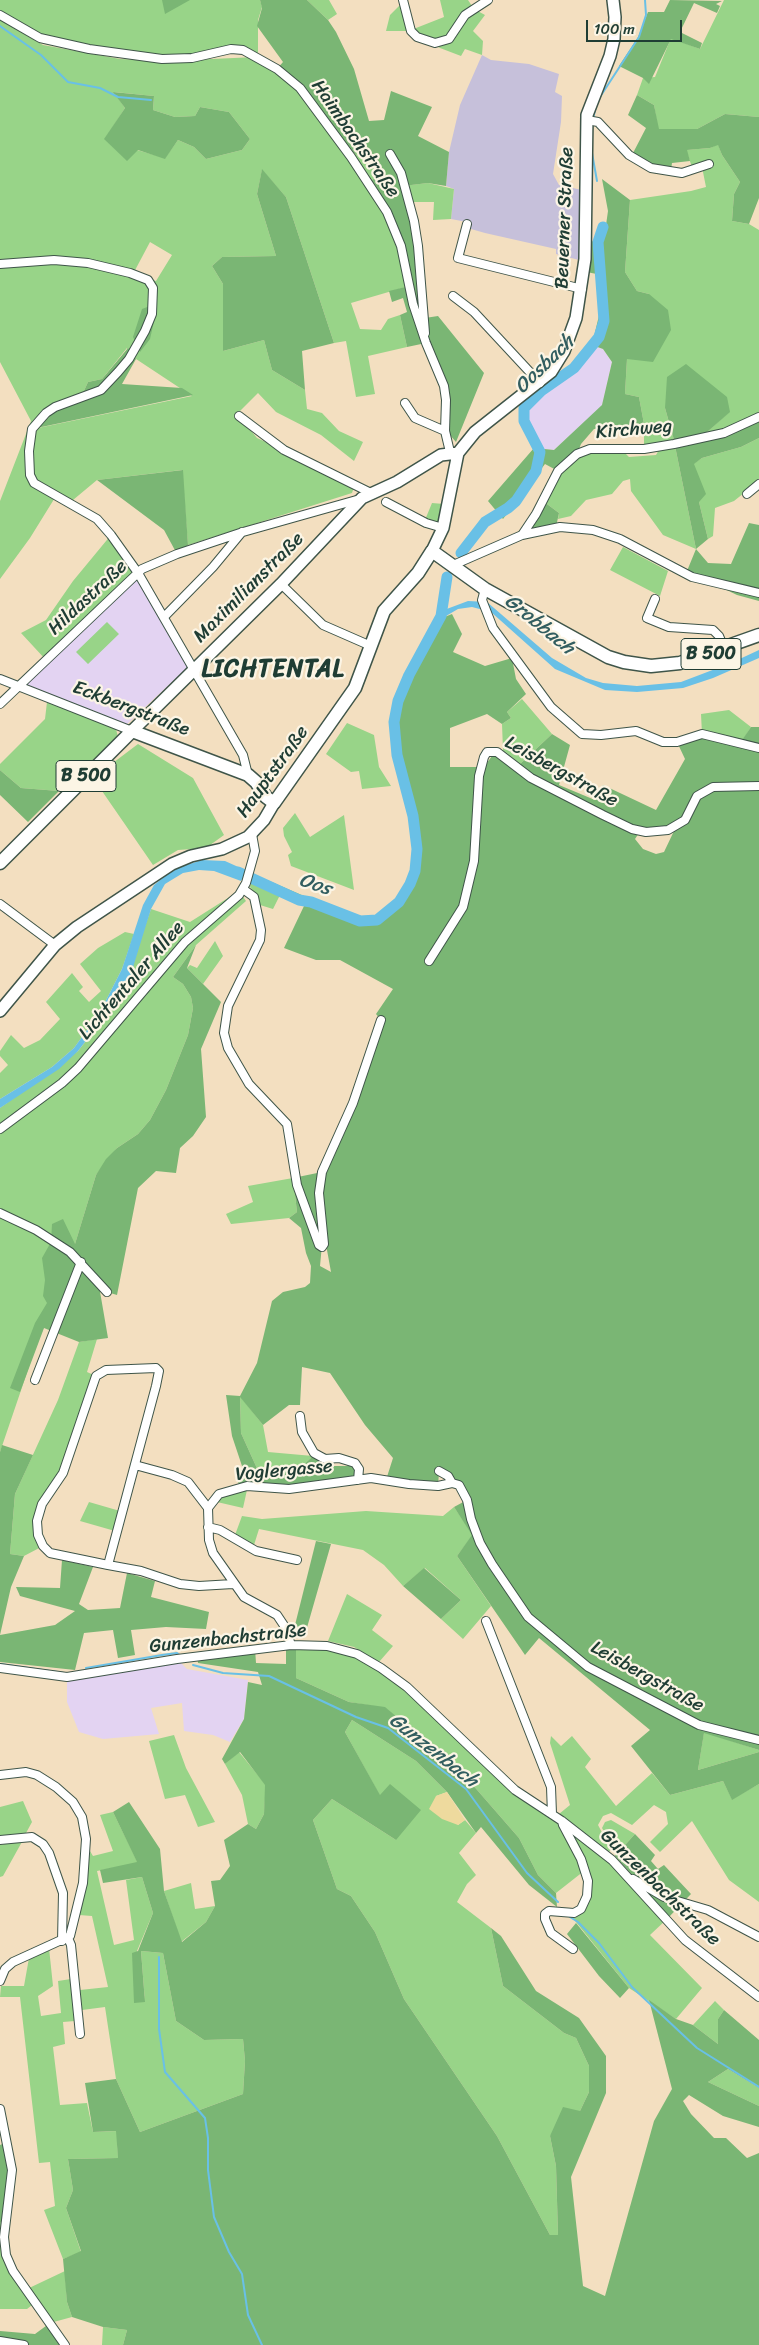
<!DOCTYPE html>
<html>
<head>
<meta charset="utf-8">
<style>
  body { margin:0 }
  #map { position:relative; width:759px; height:2345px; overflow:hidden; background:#f3dfc0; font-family:Sriracha,sans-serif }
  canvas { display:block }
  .scale { position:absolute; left:586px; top:20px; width:96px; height:22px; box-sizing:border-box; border:2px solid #1f3d34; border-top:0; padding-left:6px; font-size:15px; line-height:18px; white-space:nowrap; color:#1f3d34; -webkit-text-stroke:4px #fcf5e5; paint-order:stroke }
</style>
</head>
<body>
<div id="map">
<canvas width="759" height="2345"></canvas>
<div class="scale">100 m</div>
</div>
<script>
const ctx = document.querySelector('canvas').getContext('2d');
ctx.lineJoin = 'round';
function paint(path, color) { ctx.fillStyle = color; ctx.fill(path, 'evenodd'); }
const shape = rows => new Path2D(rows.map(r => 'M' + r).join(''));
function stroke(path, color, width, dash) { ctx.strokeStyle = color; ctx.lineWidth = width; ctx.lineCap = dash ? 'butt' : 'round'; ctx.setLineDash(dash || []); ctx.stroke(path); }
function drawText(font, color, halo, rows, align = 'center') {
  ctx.font = font + ' Sriracha,sans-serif'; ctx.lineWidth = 4.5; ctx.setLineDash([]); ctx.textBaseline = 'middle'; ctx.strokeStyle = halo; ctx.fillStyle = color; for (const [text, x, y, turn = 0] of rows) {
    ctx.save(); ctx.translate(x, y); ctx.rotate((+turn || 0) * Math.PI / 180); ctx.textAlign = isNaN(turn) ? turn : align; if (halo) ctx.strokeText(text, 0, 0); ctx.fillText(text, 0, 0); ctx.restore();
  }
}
paint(shape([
  [592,345,603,349,612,362,602,406,554,450,534,448,520,420,521,406,551,377,576,363],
  [138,573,191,664,124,727,19,686],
  [177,1659,187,1669,248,1680,244,1719,230,1742,213,1735,184,1731,182,1703,151,1708,159,1734,103,1739,79,1732,67,1702,67,1677]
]), '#e3d3f2');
paint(shape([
  [482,55,491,60,529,64,559,74,555,92,562,96,561,122,553,174,559,185,582,190,579,260,556,254,556,249,485,233,471,229,467,222,451,219,454,189,446,186,449,152,460,105]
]), '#c6c0da');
paint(shape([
  [0,0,260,0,262,7,258,20,258,53,241,46,187,57,160,58,45,38,0,13],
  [307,0,329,0,337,14,328,20],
  [440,0,468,0,474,9,485,15,473,31,483,41,482,55,465,49,461,56,440,48,411,31,386,31,390,15,403,2,411,30,444,17],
  [724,0,759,0,759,117,725,114,697,129,658,129,654,105,637,95,643,78,655,77,671,38,700,49],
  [0,20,43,45,120,59,167,61,256,57,277,69,300,88,354,154,366,147,383,172,371,181,401,246,409,286,351,303,360,329,381,330,388,319,400,315,407,347,368,356,375,394,356,397,346,341,334,343,286,197,262,170,257,194,276,256,222,257,212,266,223,284,223,351,264,340,272,370,305,390,307,409,322,413,339,431,363,442,354,461,321,435,276,412,258,393,239,412,239,416,257,438,334,473,354,487,352,493,188,545,182,470,97,480,73,500,56,496,30,538,0,579,0,584,0,501,31,421,0,362,0,265,75,263,130,273,117,266,65,258,0,261],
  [114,92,154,96,153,110,175,117,195,116,200,107,229,112,250,139,242,150,206,159,194,147,178,140,165,158,137,150,127,160,105,139,125,108],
  [150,242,172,255,156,281,133,274],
  [127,348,136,359,192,396,33,429,38,416,50,406,83,393,88,382,102,379],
  [718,144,722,155,740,182,734,194,732,221,749,224,759,230,759,420,723,435,706,433,729,412,665,408,674,440,644,446,644,424,639,397,625,394,627,359,649,294,637,291,625,272,630,200,691,191,706,187,702,167,693,170,686,150,710,148],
  [428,183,454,189,451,219,433,220,434,202,410,202,402,186],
  [759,438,759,481,734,501,715,508,713,536,708,539,699,502,693,464,702,458,741,447],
  [675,446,696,549,663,535,631,491,630,479,623,481,612,494,586,500,571,516,558,519,559,513,543,501,550,483,577,454,622,450,629,457,656,455,660,448],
  [432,503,444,504,439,525,425,520],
  [111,535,138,573,46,660,21,633,46,620,73,581],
  [623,547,668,571,660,596,610,570],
  [107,622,119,634,88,664,76,652],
  [522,699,552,734,520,764,503,750,502,724,511,718,507,712],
  [47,702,116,729,118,737,59,791,21,788,0,770,0,764,45,719],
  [729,710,751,727,741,743,702,734,701,714],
  [347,723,374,735,379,767,391,786,362,789,359,771,351,772,326,754],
  [138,744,193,778,224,835,206,848,178,850,153,865,93,778],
  [295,813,310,837,344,815,354,890,291,866,288,855,292,852,284,836,283,828],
  [251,883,280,895,273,909,260,905,258,897,250,887],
  [239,891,246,901,196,945,173,977,183,984,191,997,193,1008,188,1035,166,1090,150,1120,138,1134,117,1148,96,1175,72,1254,32,1358,0,1452,0,1108,78,1051,105,1017,120,997,151,909,190,922],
  [125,932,134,934,122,969,100,1012,74,1048,52,1067,0,1099,0,1073,8,1065,0,1056,0,1051,11,1035,24,1048,40,1040,60,1019,46,1002,72,973,83,987,79,991,89,1002,101,991,80,964,98,948],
  [215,941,223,956,203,984,187,968,190,965,197,968],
  [293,1178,297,1212,289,1218,231,1224,226,1214,253,1202,248,1186],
  [97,1339,87,1372,96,1376,71,1453,37,1521,43,1546,24,1556,10,1554,15,1494,58,1400,79,1342],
  [240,1396,263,1425,268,1452,313,1456,299,1469,260,1475,241,1433],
  [247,1490,243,1508,217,1502,221,1496],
  [89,1502,120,1511,115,1531,80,1521],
  [454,1507,473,1535,457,1556,491,1606,463,1639,441,1619,461,1600,425,1568,403,1586,384,1565,363,1550,259,1529,254,1545,235,1535,242,1516,262,1519,366,1511,443,1516],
  [347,1594,382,1615,372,1630,393,1646,379,1662,354,1647,328,1641],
  [296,1645,342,1649,381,1668,515,1790,562,1821,570,1838,578,1833,612,1860,667,1919,650,1935,702,1988,676,2019,629,1988,572,1917,581,1909,587,1896,584,1871,556,1893,538,1875,519,1838,458,1768,385,1708,349,1702,296,1678],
  [352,1720,416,1761,447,1792,436,1796,458,1825,465,1820,476,1833,459,1853,476,1875,467,1884,457,1902,491,1928,503,1986,564,2033,576,2038,589,2066,589,2092,580,2111,550,2136,556,2166,558,2235,550,2235,497,2136,404,1999,375,1932,351,1896,337,1889,313,1820,332,1799,396,1840,380,1796,345,1732],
  [704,1732,759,1750,759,1752,698,1770],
  [174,1735,186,1768,215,1822,198,1827,185,1795,165,1799,149,1741],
  [551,1736,561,1746,572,1736,591,1759,585,1767,616,1806,652,1773,670,1795,723,1781,732,1799,759,1784,759,1902,729,1880,692,1821,660,1852,650,1842,668,1824,666,1812,654,1805,632,1825,611,1813,603,1816,598,1825,611,1849,609,1852,559,1814,570,1805,550,1743],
  [239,1752,266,1785,264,1814,256,1829,248,1824,242,1795,225,1764],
  [23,1801,32,1822,26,1833,0,1837,0,1807],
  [113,1812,138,1863,97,1871,114,1945,134,1940,126,1880,142,1877,153,1913,137,1951,145,2002,141,1951,163,1953,176,2021,204,2040,243,2039,245,2061,243,2094,140,2132,116,2079,105,2007,82,2010,80,1990,108,1987,92,1916,79,1915,87,1846,93,1856,113,1851,100,1815],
  [611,1820,635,1834,615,1856,615,1850,602,1828,605,1822],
  [23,1840,3,1876,0,1877,0,1845],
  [191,1883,195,1909,215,1906,206,1922,181,1942,164,1891],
  [49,1948,53,1986,38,1996,41,2016,61,2013,58,1981,71,1979,75,2021,63,2022,65,2044,53,2047,60,2105,87,2103,93,2132,117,2131,118,2158,68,2159,73,2190,66,2208,81,2252,63,2259,44,2210,55,2206,50,2162,39,2163,20,1997,0,1997,1,1986,24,1986,29,1958],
  [715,2001,724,2010,718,2019,718,2044,693,2025],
  [728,2069,759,2088,759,2106,708,2082],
  [7,2218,6,2255,27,2289,65,2271,67,2302,72,2317,50,2323,36,2302,27,2309,0,2309,0,2223],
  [103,2327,127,2330,123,2345,102,2345]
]), '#98d488');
paint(shape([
  [162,0,190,0,165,14],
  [260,0,307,0,328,20,336,32,354,69,369,121,384,120,391,91,432,107,418,136,449,152,446,186,428,183,403,186,408,203,425,318,438,316,484,373,456,442,449,434,446,400,426,343,407,347,400,315,407,312,403,298,392,302,389,291,409,286,401,246,371,181,382,172,366,147,355,154,300,88,277,69,283,62,257,26,262,8],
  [670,0,722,1,716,4,720,6,717,13,694,3,680,32,702,43,700,49,671,39,649,84,643,78,619,66,638,37,648,12,664,12],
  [113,92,154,96,153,110,175,117,195,116,200,107,229,112,250,139,242,150,206,159,194,147,178,140,165,159,138,150,127,161,104,139,125,108],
  [637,95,654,105,659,129,697,129,725,114,759,117,759,198,749,224,732,221,734,194,740,182,722,155,718,145,710,148,687,150,690,161,672,163,671,170,650,166,633,153,646,128,628,115],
  [262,169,286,197,334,343,302,351,305,390,272,370,264,340,223,351,223,284,212,266,222,257,276,256,257,194],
  [602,179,630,200,625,272,637,291,649,294,668,310,671,330,653,362,627,359,625,394,639,397,644,424,594,429,581,444,577,454,558,471,545,464,503,519,488,501,534,448,554,450,602,405,612,362,603,349,592,345,601,307,597,274,586,272,589,244,605,232,608,211],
  [150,306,156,313,150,339,140,352,133,337,142,309],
  [128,348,136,359,122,384,182,388,193,395,32,429,38,416,50,406,83,393,88,382,102,379],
  [686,364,727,397,730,412,706,433,674,440,665,408,667,377],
  [759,420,759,438,741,447,702,458,694,464,706,494,699,502,708,539,696,549,708,563,731,564,749,523,759,525,759,601,737,595,687,571,696,549,675,446],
  [183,470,188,545,177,554,164,530,97,480],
  [543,501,559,513,556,527,533,533,528,527],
  [452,614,462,634,453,652,485,666,512,658,516,679,526,694,507,712,511,718,502,724,487,714,450,728,450,767,484,767,492,756,503,750,520,764,552,734,570,745,559,785,595,800,603,785,656,810,685,759,677,742,702,734,740,743,751,727,759,727,759,1750,704,1733,698,1770,759,1752,759,1784,732,1800,723,1781,670,1795,631,1746,650,1730,539,1638,525,1655,457,1556,472,1535,454,1507,467,1500,459,1485,439,1472,438,1486,386,1480,393,1458,365,1425,330,1373,302,1367,300,1405,289,1405,263,1425,240,1397,241,1433,260,1475,299,1469,313,1456,331,1466,350,1466,356,1469,356,1479,289,1489,240,1486,235,1476,244,1472,232,1436,226,1395,240,1396,257,1363,272,1301,283,1292,305,1287,310,1283,311,1266,306,1253,301,1228,289,1218,297,1212,293,1178,322,1172,332,1150,381,1020,376,1014,393,989,340,960,316,960,284,948,304,906,263,888,267,880,355,918,367,920,377,918,390,908,407,885,413,869,415,849,391,723,395,700,415,656,442,618],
  [674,831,664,852,656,854,643,849,635,839,639,833],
  [323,1234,327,1250,331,1272,320,1266],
  [0,770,21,788,59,791,28,822,0,795],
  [196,945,187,968,221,1002,201,1049,206,1117,193,1136,180,1148,176,1173,156,1171,138,1188,117,1295,107,1292,98,1280,108,1338,79,1342,44,1328,20,1392,10,1388,35,1323,47,1303,43,1296,45,1280,42,1258,51,1242,52,1224,63,1219,75,1244,96,1175,106,1159,117,1148,138,1134,150,1120,166,1090,188,1035,193,1008,191,997,183,984,173,977],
  [2,1445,33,1455,15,1494,10,1554,24,1556,11,1587,0,1635,55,1625,75,1611,20,1596,16,1587,60,1588,62,1560,93,1567,79,1604,88,1610,120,1608,127,1573,155,1581,151,1597,209,1612,206,1629,166,1627,131,1630,135,1655,118,1658,113,1630,84,1633,75,1670,0,1662,0,1452],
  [316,1541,331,1544,304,1638,292,1637],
  [424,1568,461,1600,441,1619,403,1586],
  [296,1645,296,1678,349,1702,385,1707,458,1768,519,1838,538,1875,556,1893,557,1907,529,1885,481,1827,476,1833,447,1792,416,1761,352,1720,345,1732,380,1795,390,1784,421,1810,396,1840,332,1799,313,1820,337,1889,351,1896,375,1932,404,1999,497,2136,550,2235,558,2235,556,2166,550,2136,563,2107,580,2111,589,2092,589,2066,576,2038,564,2033,503,1986,491,1928,501,1936,536,1991,579,2018,606,2056,606,2093,571,2177,583,2286,605,2296,654,2121,672,2089,649,2000,676,2019,693,2025,718,2044,718,2019,724,2010,759,2040,759,2088,728,2069,708,2082,759,2106,759,2127,723,2116,689,2095,683,2101,691,2114,714,2138,726,2138,747,2158,759,2153,759,2345,123,2345,127,2330,103,2327,72,2317,67,2302,63,2259,81,2251,66,2208,73,2190,68,2159,118,2158,116,2131,93,2132,85,2083,116,2079,140,2132,243,2094,245,2061,243,2039,204,2040,176,2021,163,1953,141,1951,145,2002,134,2003,132,1953,138,1951,153,1913,142,1877,103,1883,100,1870,137,1862,113,1812,129,1802,160,1849,164,1891,182,1942,206,1922,215,1906,211,1881,220,1880,230,1866,224,1840,248,1824,256,1829,264,1814,265,1785,240,1752,225,1764,222,1759,244,1719,248,1682,262,1685,258,1672,198,1663,197,1656,255,1649,256,1663,286,1664,286,1650],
  [635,1834,655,1855,651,1861,658,1869,664,1865,691,1894,669,1917,615,1856],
  [576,1923,629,1988,620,1998,599,1976,567,1934],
  [7,2142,12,2170,7,2218,0,2223,0,2145],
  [50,2323,65,2345,0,2345,0,2331,35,2334]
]), '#7ab674');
paint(shape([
  [447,1792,465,1820,458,1825,442,1819,429,1809,436,1796]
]), '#eeda9e');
paint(shape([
  [468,601,487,602,552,658,586,678,603,683,637,686,681,682,731,663,759,650,759,658,713,678,683,688,637,692,605,690,555,669,491,612,472,607,458,609,446,616,444,610],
  [202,860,225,861,245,870,241,881,214,871,199,870,183,873,165,884,151,909,130,977,120,997,78,1051,59,1069,0,1108,0,1099,52,1067,74,1048,100,1012,122,969,143,905,154,885,174,869]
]), '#69c0e6');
stroke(shape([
  [0,26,41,55,68,82,100,88,118,97,151,100],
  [600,97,639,37,646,15,645,0],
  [593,119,596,106],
  [592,153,597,181],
  [0,1664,64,1673],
  [193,1665,223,1673,269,1676,356,1717,388,1728,466,1789,527,1873,558,1902],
  [86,1668,162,1655,177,1653,181,1656],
  [570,1917,578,1922,599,1943,632,1987,697,2048,759,2087],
  [159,1957,159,2029,165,2072,205,2118,208,2138,208,2170,214,2217,229,2252,242,2274,248,2315,262,2345]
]), '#69c0e6', 2);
stroke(shape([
  [461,553,485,522,508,508,516,501,536,471,540,452,524,421,524,408,541,391,574,368,599,337,604,321,598,242,603,227],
  [238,872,299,900,311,902,360,921,377,920,399,902,410,884,415,871,417,849,413,816,397,755,394,722,398,701,409,675,441,616,447,577]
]), '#69c0e6', 11);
const street = shape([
  [403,0,411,31,417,37,435,43,449,39,465,15,488,0],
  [0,15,40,38,89,49,162,59,192,58,231,49,243,50,277,69,300,88,351,157,387,212,401,246,413,304,426,343,444,386,446,400,445,431,450,452],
  [587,120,598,122,629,155,651,168,682,173,709,164],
  [390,154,401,173,414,221,418,246,425,333],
  [467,224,458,258,582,289],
  [0,264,54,260,88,263,130,273,148,280,153,288,152,314,145,331,129,359,118,372,101,390,55,407,46,413,32,429,29,451,30,475,34,483,97,519,111,535,138,573,243,755,248,775],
  [453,296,474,312,540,383],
  [405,403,415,418,445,431],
  [239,416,284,450,373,494],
  [747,494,759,484],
  [386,502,426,523,443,528],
  [522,535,536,514,558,471,577,454,590,449,644,449,674,444,724,433,759,417],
  [451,566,522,535,560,527,593,530,620,539,692,577,759,593],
  [281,584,323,625,371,646],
  [485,589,482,600,493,628,551,707,582,734,601,735,636,731,663,742,677,742,702,734,759,748],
  [655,599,647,618,669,627,713,630,719,636,724,648],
  [164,617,213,567,242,532],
  [0,679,132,731],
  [0,704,142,569,177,554,243,532,360,499],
  [243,889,254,897,261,930,260,940,228,1006,224,1033,228,1048,249,1084,287,1124,297,1185,319,1245,322,1247],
  [0,904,55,945],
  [429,961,463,907,474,861,479,776,484,757,487,752,497,752,531,778,603,815,632,829,646,832,668,830,685,820,697,796,713,787,759,786],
  [0,1129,62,1083,78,1068,185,942,239,895,246,883,255,851,252,834],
  [0,1213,36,1230,70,1252,107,1292],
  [322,1247,324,1244,319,1193,322,1172,353,1103,381,1020],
  [35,1380,81,1262],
  [300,1416,302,1432,314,1453,325,1459,339,1458,355,1463,359,1469,358,1480],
  [135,1465,172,1475,188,1482,208,1508],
  [439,1471,448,1476,452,1483,459,1485,467,1500,471,1519,480,1543,492,1564,528,1617,588,1667,699,1725,759,1740],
  [208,1527,220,1530,256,1551,297,1560],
  [108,1565,156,1386,159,1371,156,1368,106,1370,96,1376,63,1473,42,1504,37,1521,38,1535,43,1546,50,1553,84,1560,108,1565,141,1571,180,1584,199,1586,233,1584],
  [486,1621,551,1787,552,1814],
  [291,1645,285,1627,277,1615,244,1597,213,1553,209,1540,208,1508,219,1494,247,1486,289,1489,371,1478,409,1484,438,1486,452,1483],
  [0,1668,67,1677,177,1659,291,1645,327,1646,357,1654,381,1668,407,1687,515,1790,562,1821,612,1860,685,1940,759,1997],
  [0,1775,26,1772,37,1775,56,1787,73,1802,82,1817,86,1839,83,1883,70,1936,13,1962,5,1969,0,1981],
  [562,1821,563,1825,581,1859,588,1881,587,1896,581,1909,574,1913,549,1911,545,1914,545,1919,551,1933,573,1949],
  [0,1840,32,1837,43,1844,49,1853,63,1893,62,1941],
  [633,1879,664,1897,708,1910,759,1937],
  [68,1938,71,1945,80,2034],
  [0,2109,12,2170,4,2237,6,2255,13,2271,65,2345],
  [0,2341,24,2345]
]);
const secondary = shape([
  [432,551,443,528,458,453,475,432,551,372,564,351,576,318,585,259,587,115,610,56,614,39,615,17,613,0],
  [132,731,281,584,362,498,397,482,441,455,458,453],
  [0,1011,55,945,77,927,172,864,191,856,222,849,248,837,264,820,274,803]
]);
const primary = shape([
  [0,863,132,731,248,775,256,782,266,797,274,803,355,688,384,611,418,573,432,551,485,589,608,657,624,662,651,666,680,663,759,635]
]);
stroke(street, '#3f5549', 10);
stroke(secondary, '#3f5549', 14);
stroke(primary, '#3f5549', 15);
stroke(street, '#fff', 8);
stroke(secondary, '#fff', 11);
stroke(primary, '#fff', 12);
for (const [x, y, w] of [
  [711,654,60],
  [86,776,60]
]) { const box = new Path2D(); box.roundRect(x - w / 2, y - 15.5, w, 31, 4); ctx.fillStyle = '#fcf5e5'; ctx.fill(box); stroke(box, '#1f3d34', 1); }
drawText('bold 18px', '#1f3d34', null, [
  ["B 500",711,654],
  ["B 500",86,776]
]);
drawText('19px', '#1f3d34', '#fcf5e5', [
  ["Haimbachstraße",355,139,55],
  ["Beuerner Straße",565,218,-88],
  ["Kirchweg",634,430,-5],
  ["Maximilianstraße",249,588,-45],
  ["Hildastraße",88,598,-43],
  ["Eckbergstraße",131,709,21],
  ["Hauptstraße",273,772,-54],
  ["Leisbergstraße",561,772,29],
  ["Lichtentaler Allee",132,981,-49],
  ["Voglergasse",284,1471,-5],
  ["Gunzenbachstraße",228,1639,-6],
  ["Leisbergstraße",647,1677,29],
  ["Gunzenbachstraße",660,1888,44]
]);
drawText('italic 20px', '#325e60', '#fcf5e5', [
  ["Oosbach",545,365,-44],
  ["Grobbach",539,625,39],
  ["Oos",315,885,19],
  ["Gunzenbach",433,1751,38]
]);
ctx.letterSpacing = '1px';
drawText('bold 24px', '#1f3d34', '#fcf5e5', [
  ["LICHTENTAL",273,670]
]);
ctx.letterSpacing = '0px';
</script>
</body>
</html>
